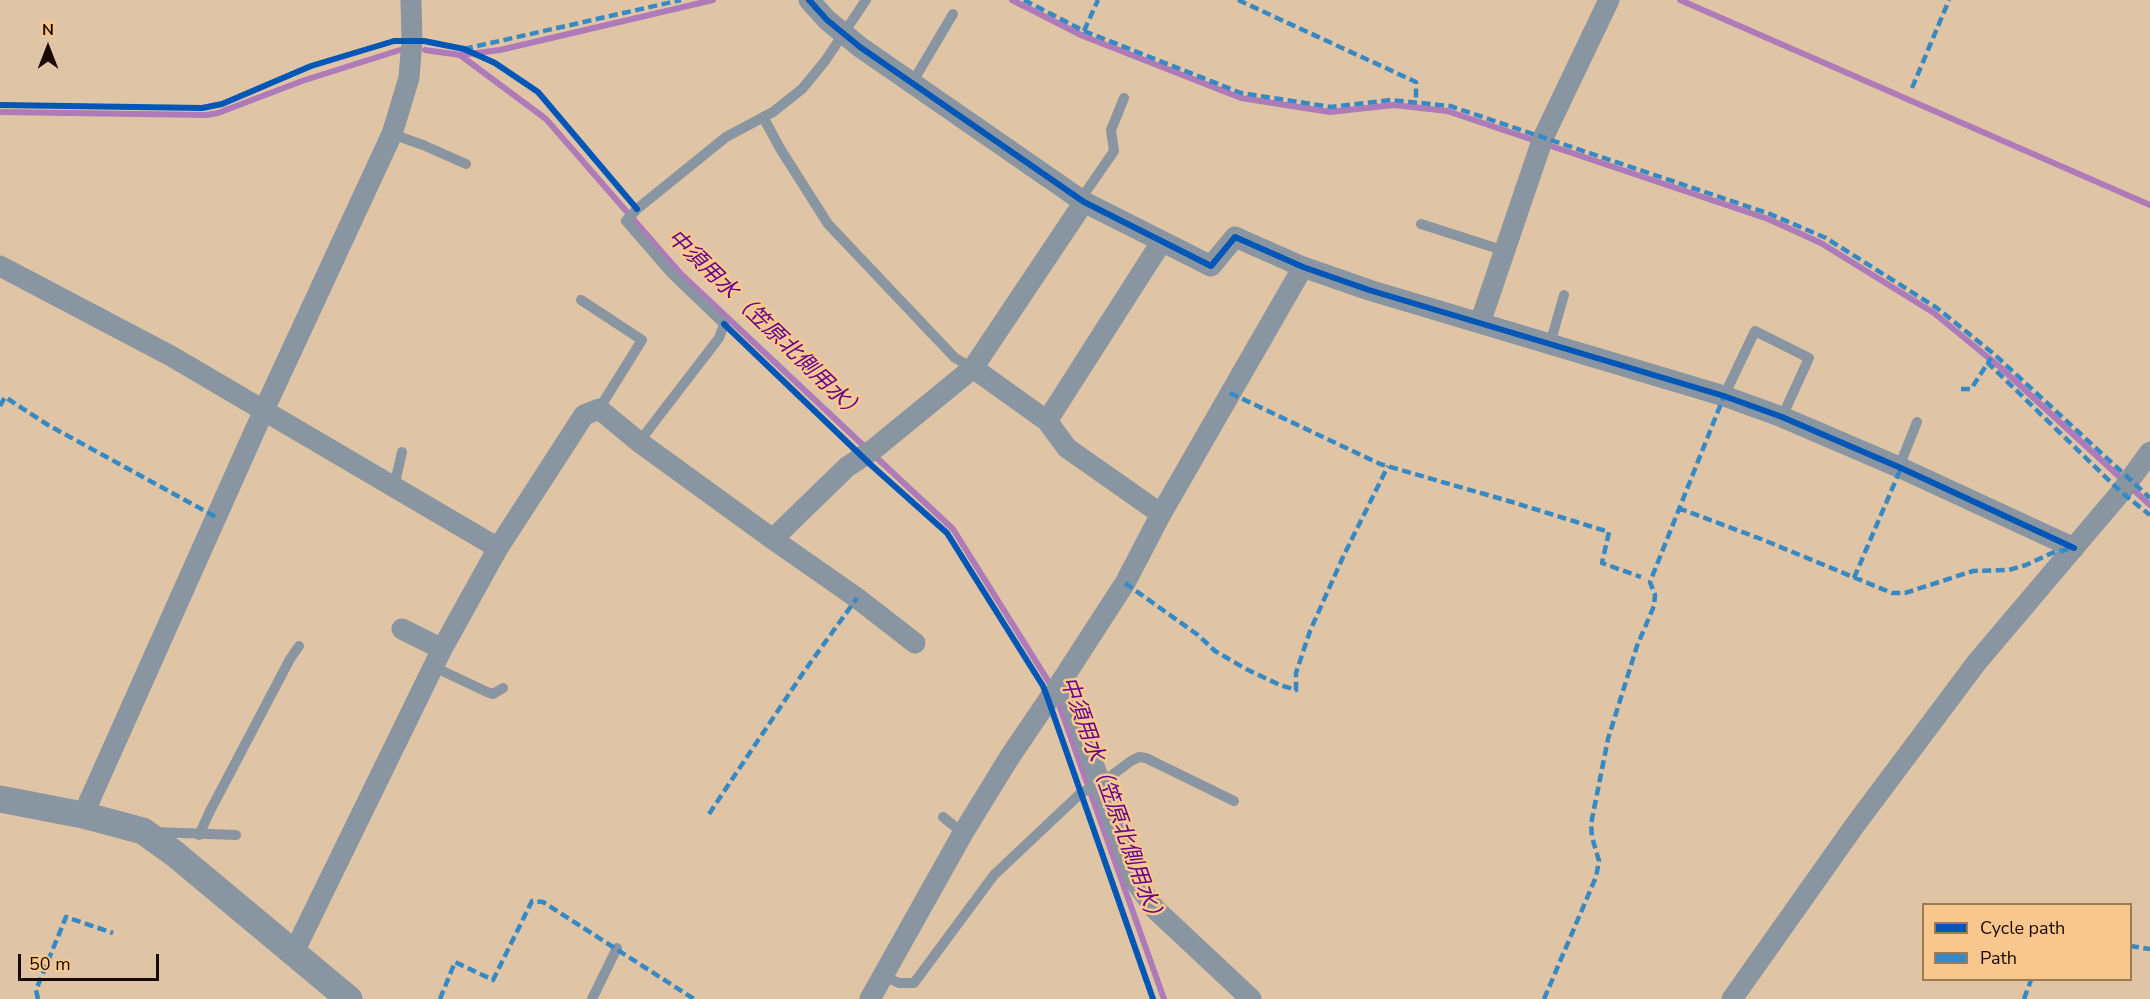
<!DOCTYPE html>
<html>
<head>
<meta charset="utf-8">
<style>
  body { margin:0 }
  #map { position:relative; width:2150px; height:999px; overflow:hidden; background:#dfc5a5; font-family:"Nunito Sans",sans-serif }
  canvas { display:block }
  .legend { position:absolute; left:1922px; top:903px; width:210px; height:78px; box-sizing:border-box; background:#f7c78d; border:2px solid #9e7b55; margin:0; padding:8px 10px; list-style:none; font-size:18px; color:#190900 }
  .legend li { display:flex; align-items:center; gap:12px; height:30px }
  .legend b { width:30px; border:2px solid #9e7b55 }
  .north { position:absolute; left:18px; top:18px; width:60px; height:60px; -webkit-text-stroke:4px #f7c78d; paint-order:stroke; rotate:0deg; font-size:16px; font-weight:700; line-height:24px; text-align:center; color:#190900 }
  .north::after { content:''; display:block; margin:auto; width:21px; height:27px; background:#190900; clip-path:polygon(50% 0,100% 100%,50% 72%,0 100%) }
  .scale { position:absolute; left:18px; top:954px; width:141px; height:27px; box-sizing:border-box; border:3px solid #190900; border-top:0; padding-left:8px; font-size:18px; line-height:21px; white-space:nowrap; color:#190900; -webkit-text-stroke:4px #f7c78d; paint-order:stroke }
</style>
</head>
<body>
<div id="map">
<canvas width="2150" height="999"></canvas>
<ul class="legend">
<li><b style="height:8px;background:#0057b8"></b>Cycle path</li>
<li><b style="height:8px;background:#3789c4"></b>Path</li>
</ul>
<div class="north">N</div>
<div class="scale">50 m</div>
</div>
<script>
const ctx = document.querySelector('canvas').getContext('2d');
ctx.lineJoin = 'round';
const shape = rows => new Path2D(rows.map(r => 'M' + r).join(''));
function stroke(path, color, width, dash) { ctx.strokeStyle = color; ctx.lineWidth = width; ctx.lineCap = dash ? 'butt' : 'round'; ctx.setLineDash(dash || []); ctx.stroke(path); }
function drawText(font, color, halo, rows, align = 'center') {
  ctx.font = font + ' "Nunito Sans","Noto Sans JP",sans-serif'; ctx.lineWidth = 5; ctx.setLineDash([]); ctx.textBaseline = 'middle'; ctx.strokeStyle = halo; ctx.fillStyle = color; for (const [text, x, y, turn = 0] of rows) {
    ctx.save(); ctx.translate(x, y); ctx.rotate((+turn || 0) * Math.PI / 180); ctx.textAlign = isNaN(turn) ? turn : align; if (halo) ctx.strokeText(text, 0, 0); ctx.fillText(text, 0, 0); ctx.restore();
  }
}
stroke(shape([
  [1012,0,1083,36,1241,98,1330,112,1394,105,1447,111,1768,219,1821,243,1934,313,2001,368,2150,505],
  [1680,0,2150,205],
  [425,50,460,55,546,119,681,274,865,447],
  [460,55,500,50,713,0],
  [0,112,206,115,218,113,302,81,400,50],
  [877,458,953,529,1052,687],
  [1056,696,1164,999]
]), '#af7ab8', 6);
stroke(shape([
  [912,83,953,14],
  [763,117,781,150,828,224,955,358,973,368],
  [392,134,423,145,466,164],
  [1081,199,1114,151,1111,130,1124,98],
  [1421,224,1505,251],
  [581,300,642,340,599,409],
  [1550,344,1564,295],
  [1724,396,1755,331,1809,358,1782,417],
  [639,442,719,338,724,324,671,273,626,221,637,209,726,137,773,112,802,89,825,61,866,0],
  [1899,467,1917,422],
  [394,487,402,452],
  [434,667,487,692,493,694,503,688],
  [943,817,963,833],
  [156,832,236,835],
  [199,835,210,811,290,659,299,646],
  [883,976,899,983,914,983,994,875,1081,793,1100,784,1131,761,1139,757,1146,758,1234,801],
  [592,999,617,948]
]), '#8995a0', 10);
stroke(shape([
  [809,0,827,20,860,47,1084,202,1211,266,1235,237,1303,267,1369,290,1724,396,1782,417,1901,468,2074,548],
  [0,266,171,356,498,548],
  [1480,323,1543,138,1609,0],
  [973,368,1047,421,1067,448,1161,514],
  [1047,421,1162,241],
  [774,540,857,598,915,643],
  [402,629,442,649],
  [1061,682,1067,690,1135,881,1155,909,1251,999],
  [1057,688,1125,583,1161,514,1303,267],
  [83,815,264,410,392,134,409,78,412,41,411,0],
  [293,954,442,649,498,548,584,415,599,409,639,442,774,540,780,532,847,467,874,449,973,368,1084,202],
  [870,999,963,833,1009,758,1051,696],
  [1732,999,1855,825,1977,662,2121,492,2150,452]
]), '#8995a0', 21);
stroke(shape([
  [0,799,83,815,143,831,175,854,349,999]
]), '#8995a0', 27);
stroke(shape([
  [1024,0,1084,31,1241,93,1331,107,1391,100,1450,106,1770,214,1826,238,1937,308,1995,355,2150,498],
  [1238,0,1416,82,1416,102],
  [1084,31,1098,0],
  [464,49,681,0],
  [1912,88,1949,0],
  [1987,362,2121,492,2150,515],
  [1961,389,1971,389,1991,358],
  [1230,393,1380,464,1512,502,1609,532,1602,563,1641,577],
  [0,406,5,397,48,425,216,517],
  [1678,508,1761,539,1892,593,1905,593,1973,571,2009,570,2026,565,2052,553,2074,548],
  [1854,578,1901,468],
  [1125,583,1198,635,1215,651,1246,669,1280,685,1296,690,1296,673,1310,631,1343,557,1388,466],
  [709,814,803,673,857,598],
  [2130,946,2150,949],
  [38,999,36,990,66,917,113,933],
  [440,999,455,962,493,980,532,901,543,902,694,999],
  [1544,999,1596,877,1599,861,1592,837,1591,824,1608,739,1637,646,1654,606,1655,595,1650,582,1724,396],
  [2024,999,2031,980]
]), '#3789c4', 4.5, [9, 4.5]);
stroke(shape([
  [809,0,827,20,860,47,1084,202,1211,266,1235,237,1303,267,1369,290,1724,396,1782,417,1901,468,2074,548],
  [0,105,202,108,222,104,311,66,394,41,424,41,464,49,495,63,538,92,637,209],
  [724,324,871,465,947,533,1043,686,1048,699,1153,999]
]), '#0057b8', 6);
drawText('italic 22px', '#65068d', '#f7c78d', [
  ["中須用水（笠原北側用水）",765,326,44],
  ["中須用水（笠原北側用水）",1111,802,70]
]);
</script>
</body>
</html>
